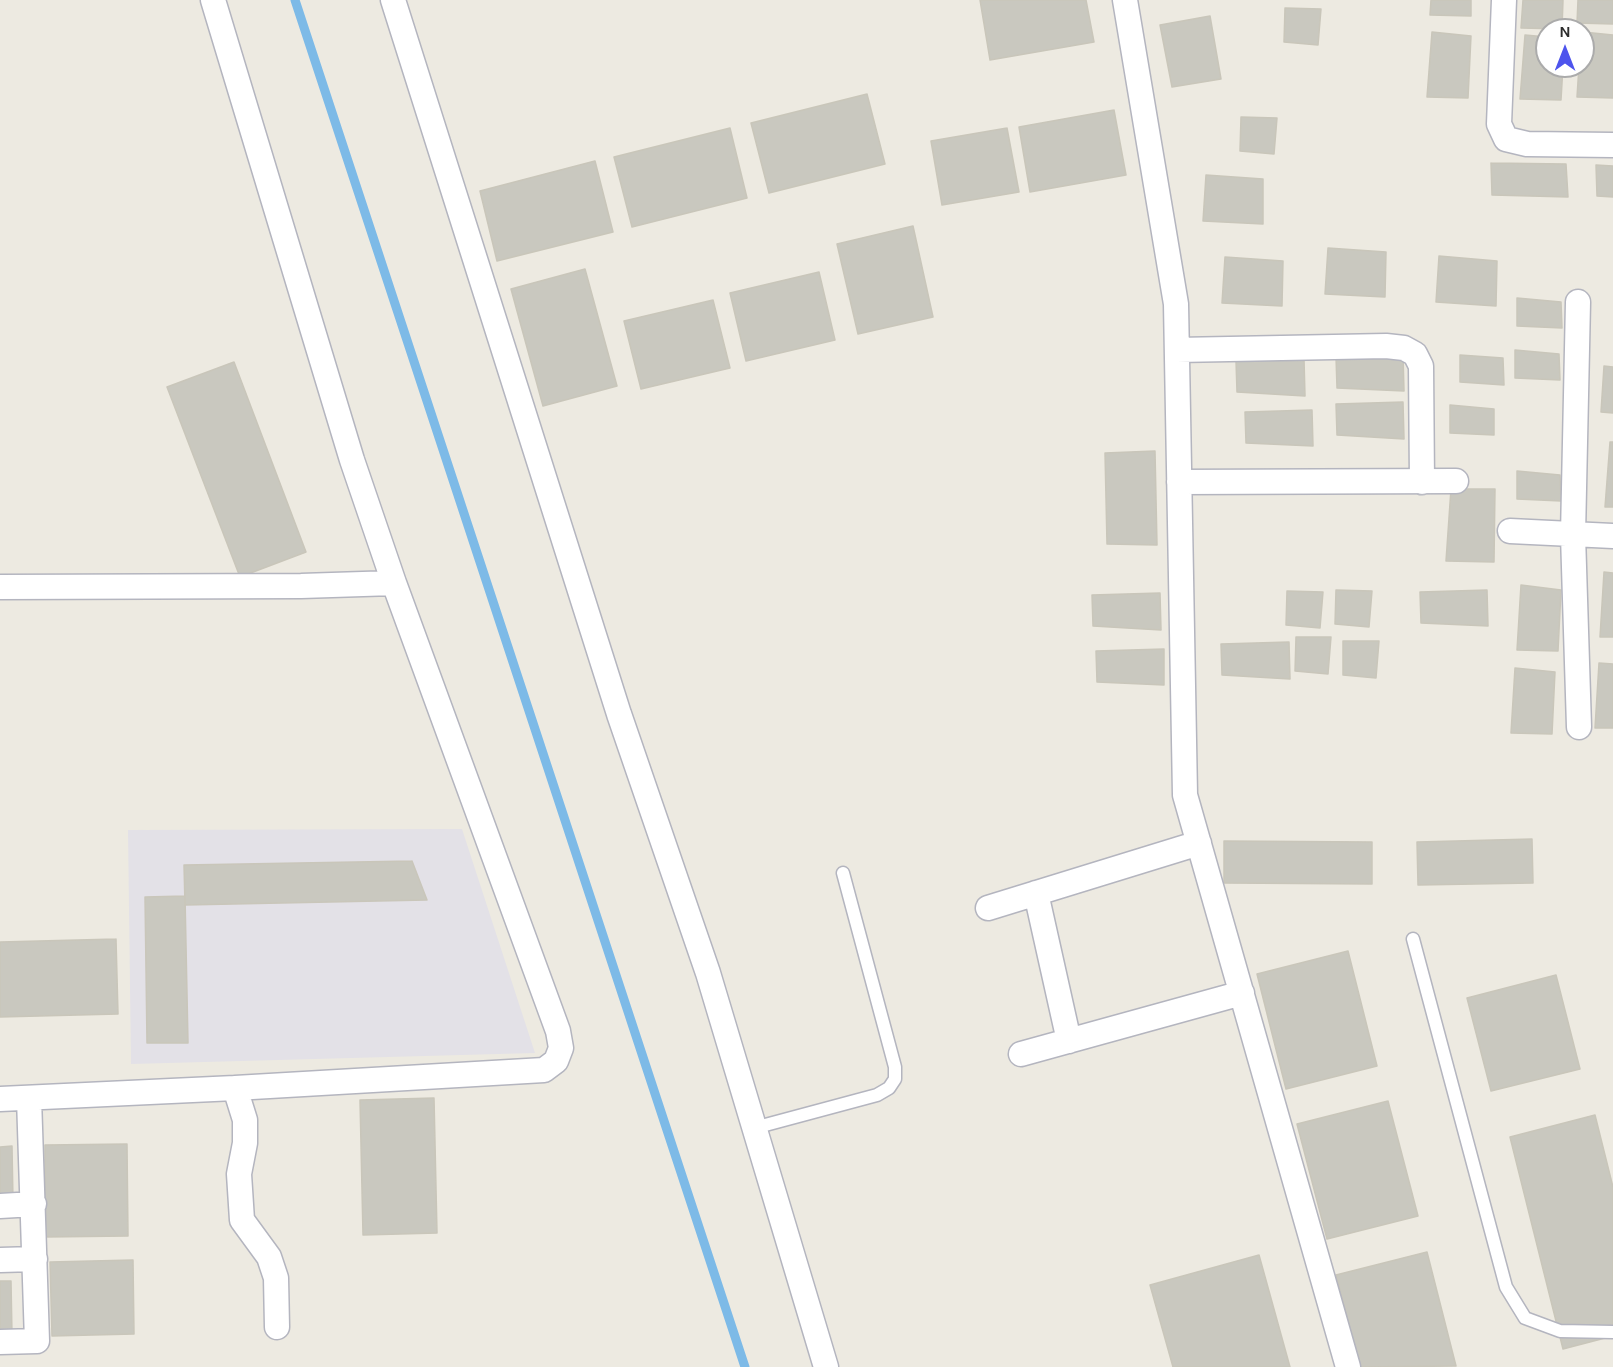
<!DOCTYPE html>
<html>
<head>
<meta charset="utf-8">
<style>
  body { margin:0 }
  #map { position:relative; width:1613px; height:1367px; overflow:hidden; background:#edeae1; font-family:Karla,sans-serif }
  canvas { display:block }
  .north { position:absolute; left:1535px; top:18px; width:60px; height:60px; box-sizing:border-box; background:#fff; border:2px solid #ababab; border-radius:50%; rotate:0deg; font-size:16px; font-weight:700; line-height:24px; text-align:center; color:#2d2d2d }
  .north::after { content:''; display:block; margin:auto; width:21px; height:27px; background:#4e54ed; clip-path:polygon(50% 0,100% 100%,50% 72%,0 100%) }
</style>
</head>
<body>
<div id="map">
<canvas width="1613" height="1367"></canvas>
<div class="north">N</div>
</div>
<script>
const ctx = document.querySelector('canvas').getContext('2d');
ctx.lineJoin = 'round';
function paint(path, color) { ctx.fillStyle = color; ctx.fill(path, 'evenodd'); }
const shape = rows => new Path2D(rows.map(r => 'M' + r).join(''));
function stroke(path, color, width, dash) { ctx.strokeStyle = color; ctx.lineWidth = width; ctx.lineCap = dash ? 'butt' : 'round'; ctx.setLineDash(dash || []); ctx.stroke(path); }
paint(shape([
  [462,829,535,1053,131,1064,128,830]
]), '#e3e1e7');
stroke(shape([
  [295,0,745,1367]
]), '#7dbae7', 9);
const building = shape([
  [980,0,1086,0,1094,42,990,60,980,0],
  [1431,0,1471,0,1471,16,1430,15,1431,0],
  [1523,0,1563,0,1562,29,1521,28,1523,0],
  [1578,0,1613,0,1613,24,1577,23,1578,0],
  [1285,8,1321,9,1318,45,1284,42,1285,8],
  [1210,16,1221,79,1172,87,1160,25,1210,16],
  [1432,32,1471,36,1468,98,1427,97,1432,32],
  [1583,32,1613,35,1613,98,1577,97,1579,66,1583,66,1583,32],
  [1525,35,1547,37,1547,66,1563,66,1561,100,1520,99,1525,35],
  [867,94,885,164,769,193,751,123,867,94],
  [1114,110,1126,175,1030,192,1019,127,1114,110],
  [1241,117,1277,118,1274,154,1240,151,1241,117],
  [730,128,747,198,632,227,614,157,730,128],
  [1007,128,1019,192,942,205,931,141,1007,128],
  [595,161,613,232,497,261,480,191,595,161],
  [1491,163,1566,164,1568,197,1492,195,1491,163],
  [1596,165,1613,166,1613,197,1597,196,1596,165],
  [1206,175,1263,179,1263,224,1203,221,1206,175],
  [913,226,933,317,858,334,837,244,913,226],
  [1328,248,1386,252,1385,297,1325,294,1328,248],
  [1439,256,1497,261,1496,306,1436,302,1439,256],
  [1225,257,1283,261,1282,306,1222,303,1225,257],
  [585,269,617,386,543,406,511,289,585,269],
  [819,272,835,340,746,361,730,293,819,272],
  [1517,298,1561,302,1562,328,1517,326,1517,298],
  [713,300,730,368,641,389,624,321,713,300],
  [1515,350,1559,354,1560,380,1515,378,1515,350],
  [1403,355,1404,391,1337,388,1336,357,1403,355],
  [1460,355,1503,358,1504,385,1460,382,1460,355],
  [1304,359,1305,396,1237,392,1236,361,1304,359],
  [234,362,306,552,240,577,167,387,234,362],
  [1604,366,1613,367,1613,413,1601,412,1604,366],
  [1403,402,1404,439,1337,435,1336,404,1403,402],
  [1450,405,1494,409,1494,435,1450,433,1450,405],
  [1312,410,1313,446,1246,443,1245,412,1312,410],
  [1610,442,1613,442,1613,507,1605,507,1610,442],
  [1155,451,1157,545,1107,544,1105,453,1155,451],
  [1517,471,1560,475,1561,501,1517,499,1517,471],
  [1451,489,1495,489,1494,562,1446,561,1451,489],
  [1604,572,1613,573,1613,637,1600,637,1604,572],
  [1521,585,1561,590,1558,651,1517,650,1521,585],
  [1336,590,1372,591,1369,627,1335,624,1336,590],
  [1487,590,1488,626,1421,623,1420,592,1487,590],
  [1287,591,1323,592,1320,628,1286,625,1287,591],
  [1160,593,1161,630,1093,626,1092,595,1160,593],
  [1296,637,1331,637,1328,674,1295,671,1296,637],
  [1343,641,1379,641,1376,678,1343,675,1343,641],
  [1289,642,1290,679,1222,675,1221,644,1289,642],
  [1164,649,1164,685,1097,682,1096,651,1164,649],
  [1599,663,1613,664,1613,728,1595,728,1599,663],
  [1515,668,1555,672,1552,734,1511,733,1515,668],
  [1532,839,1533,883,1418,885,1417,842,1532,839],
  [1224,841,1372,842,1372,884,1224,883,1224,841],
  [412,861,427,900,185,905,184,865,412,861],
  [185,896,188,1043,147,1043,145,897,185,896],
  [116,939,118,1014,0,1017,0,942,116,939],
  [1348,951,1377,1066,1286,1089,1257,974,1348,951],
  [1556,975,1580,1069,1491,1091,1467,998,1556,975],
  [434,1098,437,1233,363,1235,360,1100,434,1098],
  [1388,1101,1418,1216,1327,1239,1297,1124,1388,1101],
  [1595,1115,1613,1187,1613,1336,1563,1349,1510,1137,1595,1115],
  [127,1144,128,1236,45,1237,45,1145,127,1144],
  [12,1146,13,1201,0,1201,0,1147,12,1146],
  [1427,1252,1456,1366,1360,1367,1336,1275,1427,1252],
  [1259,1255,1290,1367,1173,1367,1150,1285,1259,1255],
  [133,1260,134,1334,52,1336,50,1262,133,1260],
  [0,1281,11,1281,12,1335,0,1335,0,1281]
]);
paint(building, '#c9c8bf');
stroke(building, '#c9c6ba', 1.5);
const service = shape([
  [1413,939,1506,1287,1525,1318,1560,1331,1613,1332],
  [754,1128,877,1095,889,1088,895,1079,895,1067,843,873]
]);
const minor = shape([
  [393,0,619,714,708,973,826,1367],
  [1125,0,1176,304,1185,795,1348,1367],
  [1504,0,1499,124,1506,139,1527,144,1613,145],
  [1578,302,1573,535,1579,727],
  [1177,350,1386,346,1404,348,1415,354,1421,366,1422,482],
  [1179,482,1456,481],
  [1510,531,1613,536],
  [0,587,301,586,394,583,352,460,213,0],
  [1036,893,1069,1041],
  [988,908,1199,843],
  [1021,1054,1242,993],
  [235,1088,544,1070,556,1061,561,1048,558,1031,394,583],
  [0,1099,235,1088,245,1120,245,1143,239,1174,242,1220,269,1257,276,1278,277,1327],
  [0,1206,34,1204],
  [0,1260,35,1259],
  [0,1342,37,1341,29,1098]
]);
stroke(service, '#b4b5bf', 15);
stroke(minor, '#b4b5bf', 27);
stroke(service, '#fff', 12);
stroke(minor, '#fff', 24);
</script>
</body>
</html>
